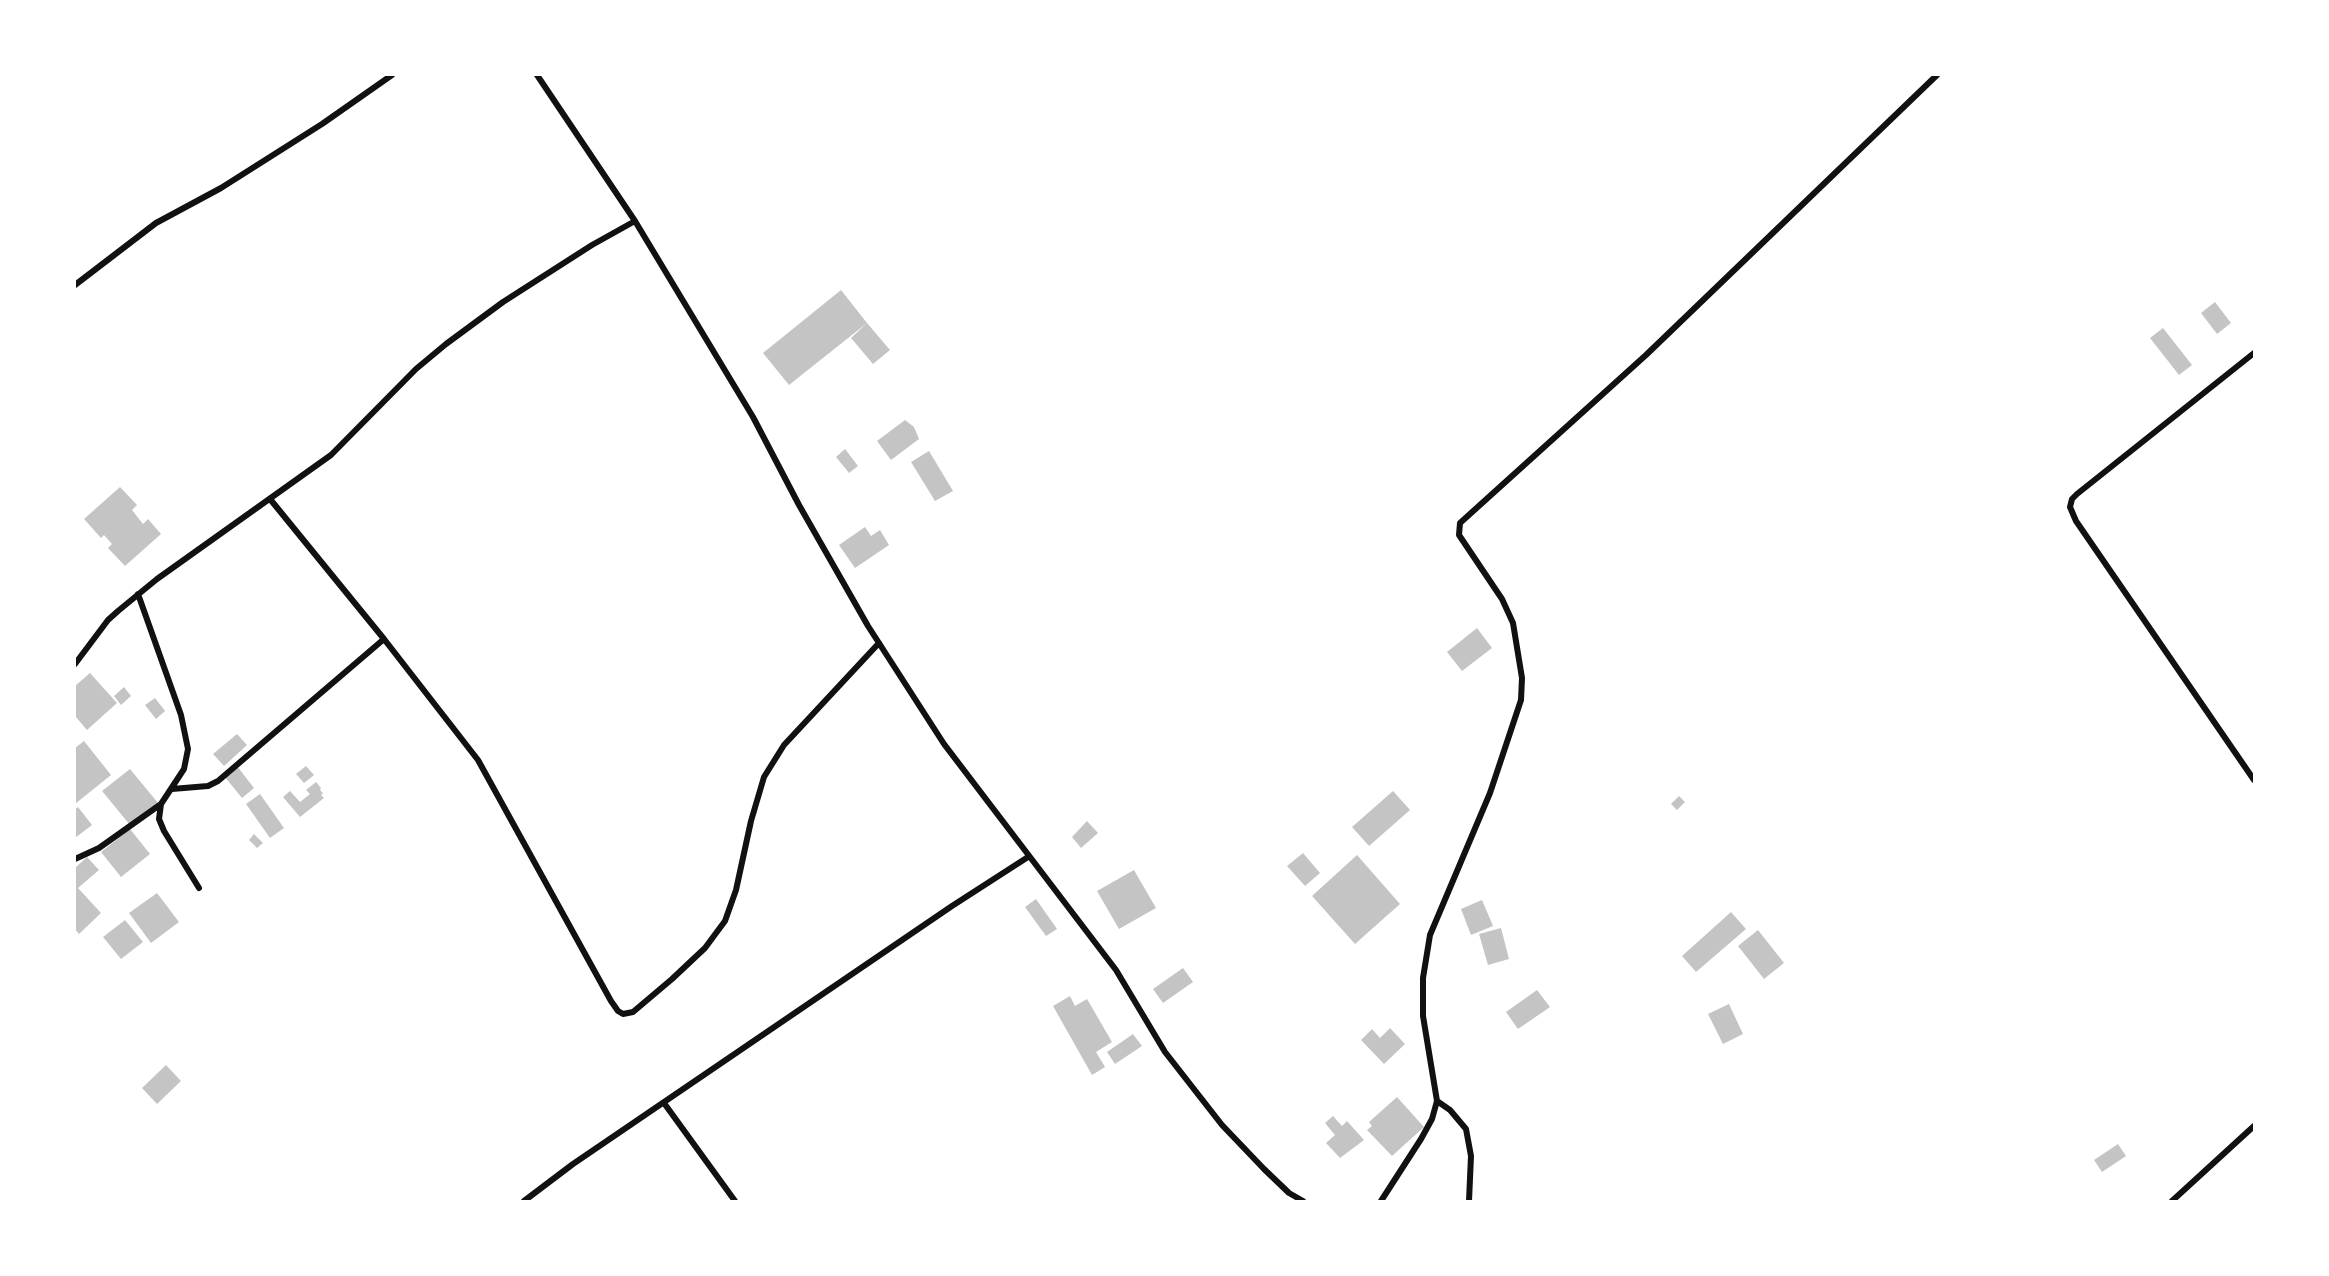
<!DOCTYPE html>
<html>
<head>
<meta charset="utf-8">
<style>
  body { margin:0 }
  #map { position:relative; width:2329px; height:1276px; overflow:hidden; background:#fff; font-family:Inter,sans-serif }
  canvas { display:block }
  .frame { position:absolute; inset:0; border:76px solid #fff; pointer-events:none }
</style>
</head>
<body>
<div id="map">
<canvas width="2329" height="1276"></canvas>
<div class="frame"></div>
</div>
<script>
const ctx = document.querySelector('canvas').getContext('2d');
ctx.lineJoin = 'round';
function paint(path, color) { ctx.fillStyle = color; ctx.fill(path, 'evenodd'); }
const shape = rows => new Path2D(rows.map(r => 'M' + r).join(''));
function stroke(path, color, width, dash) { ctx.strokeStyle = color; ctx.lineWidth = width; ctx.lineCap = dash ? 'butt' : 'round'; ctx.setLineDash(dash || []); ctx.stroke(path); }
paint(shape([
  [841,290,867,323,789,385,763,353],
  [2215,302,2231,323,2217,334,2201,313],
  [867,323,890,350,873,364,851,338],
  [2163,328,2192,365,2179,375,2150,338],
  [905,420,914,427,919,439,891,460,877,441],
  [845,449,858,466,849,473,836,457],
  [929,451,953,491,935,501,911,462],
  [120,487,137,505,132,510,143,524,148,519,161,534,125,566,108,548,112,544,104,535,101,538,84,519],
  [865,527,871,536,880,530,889,545,855,568,839,545],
  [1477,628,1492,648,1462,671,1447,652],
  [90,673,117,703,87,730,75,716,75,686],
  [124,687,131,696,121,705,114,696],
  [155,698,165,711,156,719,145,705],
  [237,734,247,745,224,766,213,754],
  [84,741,111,775,75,804,75,748],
  [237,766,254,788,242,798,224,776],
  [306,766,314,775,304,783,296,774],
  [130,769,158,803,130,825,102,791],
  [316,782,321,788,320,790,323,793,321,795,324,798,300,817,283,797,290,791,300,802,310,794,306,790],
  [1393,791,1410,810,1369,846,1352,827],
  [260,794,284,828,270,838,246,804],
  [1679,796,1685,802,1677,810,1671,804],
  [78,807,92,825,75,838,75,809],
  [1087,821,1098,833,1081,848,1072,837],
  [130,829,150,854,121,877,101,852],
  [254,834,263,843,257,848,249,840],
  [1303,853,1320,873,1305,886,1287,866],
  [1357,855,1400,904,1355,944,1312,896],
  [87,857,99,870,78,888,101,913,79,934,75,929,75,868],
  [1134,870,1156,908,1119,929,1097,891],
  [157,893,179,922,151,943,129,913],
  [1036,899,1057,929,1046,936,1025,907],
  [1482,900,1493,926,1471,935,1461,909],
  [1731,912,1746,929,1696,972,1682,956],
  [125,920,143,942,121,959,103,937],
  [1501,928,1509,959,1488,965,1479,934],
  [1758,930,1784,963,1764,979,1738,946],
  [1183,968,1193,982,1163,1003,1153,989],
  [1537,990,1550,1007,1518,1029,1506,1012],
  [1070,996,1075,1006,1087,999,1112,1042,1096,1052,1105,1067,1092,1075,1053,1006],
  [1729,1004,1743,1034,1723,1044,1708,1014],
  [1390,1028,1405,1044,1384,1064,1361,1040,1372,1029,1380,1038],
  [1133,1034,1142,1046,1115,1064,1107,1052],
  [166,1065,181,1081,157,1104,142,1088],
  [1397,1097,1424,1127,1392,1156,1367,1130,1372,1126,1369,1122],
  [1333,1116,1342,1126,1347,1121,1364,1140,1340,1158,1326,1143,1335,1135,1325,1123],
  [2118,1144,2126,1156,2102,1172,2094,1160]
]), '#c4c4c4');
stroke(shape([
  [537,75,635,221,753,417,799,505,868,626,944,744,1116,970,1165,1052,1222,1125,1264,1169,1289,1193,1303,1201],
  [75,285,156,223,221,188,322,124,392,75],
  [2254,353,2077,494,2072,499,2070,507,2076,521,2254,780],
  [270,499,384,639,478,760,611,1001,618,1011,623,1014,633,1012,672,979,705,948,725,921,736,890,751,821,764,777,784,745,879,643],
  [138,594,181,715,188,749,184,769,161,804,159,819,164,831,199,888],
  [75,664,108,620,118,611,157,579,331,455,416,369,446,344,503,302,592,245,635,221],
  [172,789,208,786,218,781,384,639],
  [75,859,99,848,161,804],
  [1437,1101,1450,1110,1466,1129,1471,1156,1469,1201],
  [664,1103,735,1201],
  [524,1201,573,1164,952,906,1028,857],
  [1381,1201,1421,1139,1432,1119,1437,1101,1423,1016,1423,978,1430,935,1490,793,1521,700,1522,678,1513,623,1502,599,1459,535,1460,523,1646,355,1937,75],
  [2172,1201,2254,1126]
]), '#111', 6);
</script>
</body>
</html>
